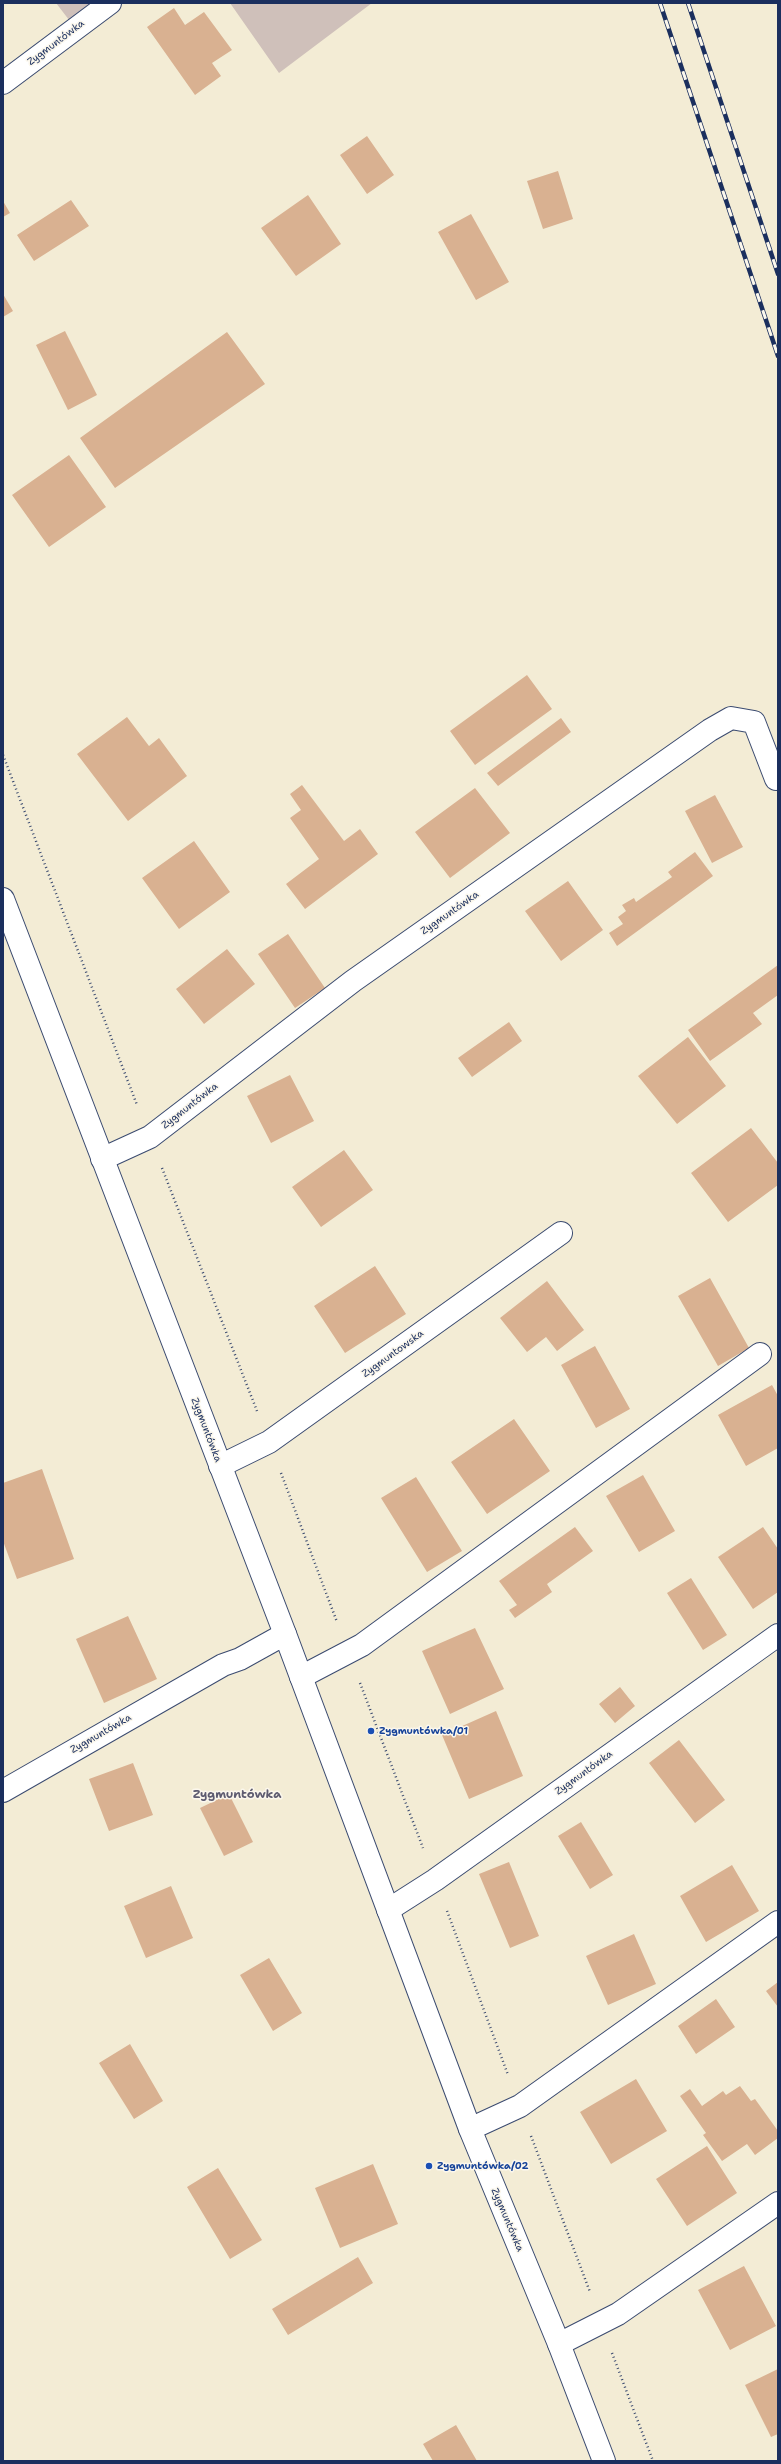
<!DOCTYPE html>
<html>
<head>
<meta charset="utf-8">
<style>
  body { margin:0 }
  #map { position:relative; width:781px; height:2464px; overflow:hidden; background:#f3ecd5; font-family:"Shantell Sans",sans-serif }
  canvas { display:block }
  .frame { position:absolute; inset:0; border:4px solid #1b2f5e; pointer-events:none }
</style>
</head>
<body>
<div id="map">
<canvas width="781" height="2464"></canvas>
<div class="frame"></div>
</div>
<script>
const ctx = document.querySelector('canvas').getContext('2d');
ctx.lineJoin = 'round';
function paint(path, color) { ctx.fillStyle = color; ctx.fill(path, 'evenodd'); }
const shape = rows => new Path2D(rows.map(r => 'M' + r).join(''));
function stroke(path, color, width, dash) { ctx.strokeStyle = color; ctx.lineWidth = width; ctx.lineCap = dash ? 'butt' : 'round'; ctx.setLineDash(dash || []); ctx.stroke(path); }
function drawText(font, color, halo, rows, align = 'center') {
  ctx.font = font + ' "Shantell Sans",sans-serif'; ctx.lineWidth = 3; ctx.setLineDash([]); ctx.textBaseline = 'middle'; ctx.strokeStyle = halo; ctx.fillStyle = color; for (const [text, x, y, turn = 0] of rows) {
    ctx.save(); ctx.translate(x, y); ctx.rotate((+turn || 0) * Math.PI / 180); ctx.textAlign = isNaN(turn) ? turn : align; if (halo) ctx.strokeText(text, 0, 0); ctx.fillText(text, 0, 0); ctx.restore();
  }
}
paint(shape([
  [56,3,110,3,76,29],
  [230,3,372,3,279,73]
]), '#cfc0ba');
paint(shape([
  [174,8,185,25,204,12,232,50,212,63,221,76,195,95,147,27],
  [367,136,394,175,367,194,340,155],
  [558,171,573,219,543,229,527,181],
  [308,195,341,244,296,276,261,228],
  [71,200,89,226,34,261,17,235],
  [3,201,10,213,3,217],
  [471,214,509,282,476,300,438,232],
  [3,294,13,311,3,317],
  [65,331,97,395,68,410,36,345],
  [227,332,265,384,115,488,80,438],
  [69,455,106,507,49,547,12,495],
  [527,675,552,709,475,765,450,731],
  [127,717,149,746,159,738,187,776,128,821,77,754],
  [561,718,571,732,498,786,487,773],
  [302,785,344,841,360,829,378,854,305,909,286,884,319,859,290,818,301,810,290,794],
  [475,788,510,833,450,878,415,832],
  [715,795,743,847,712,863,685,811],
  [194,841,230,892,179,929,142,878],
  [695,852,713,876,617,946,609,933,623,924,618,917,626,911,622,905,634,898,636,902,672,877,668,872],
  [568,881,603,930,561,961,525,911],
  [288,934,325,988,295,1008,258,954],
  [227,949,255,984,204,1024,176,989],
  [778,965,778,995,753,1013,762,1024,710,1061,688,1030],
  [509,1022,522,1041,472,1077,458,1058],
  [688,1037,726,1086,677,1124,638,1076],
  [290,1075,314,1121,271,1143,247,1096],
  [751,1128,778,1163,778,1185,728,1222,691,1173],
  [344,1150,373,1190,321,1227,292,1187],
  [375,1266,406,1314,345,1353,314,1306],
  [710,1278,749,1348,718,1366,678,1296],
  [547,1281,584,1330,557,1351,546,1337,527,1352,500,1318],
  [595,1346,630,1409,596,1428,561,1365],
  [772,1385,778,1396,778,1448,746,1466,718,1415],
  [514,1419,550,1471,487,1514,451,1462],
  [42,1469,74,1559,17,1579,3,1541,3,1483],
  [643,1475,675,1531,639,1552,606,1496],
  [416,1477,462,1551,427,1572,381,1498],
  [575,1527,593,1551,547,1584,552,1592,515,1618,509,1610,517,1605,499,1581],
  [763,1527,778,1549,778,1592,753,1609,718,1557],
  [691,1578,727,1635,703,1650,667,1593],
  [128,1616,157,1679,104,1703,76,1639],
  [475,1628,504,1689,450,1714,422,1651],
  [620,1687,635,1706,615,1723,599,1704],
  [496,1711,523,1776,469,1799,442,1735],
  [679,1740,725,1800,695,1823,649,1763],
  [133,1763,153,1815,109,1831,89,1779],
  [229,1794,253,1842,224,1856,200,1808],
  [581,1822,613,1875,590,1889,558,1836],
  [509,1862,539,1936,510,1948,479,1874],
  [732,1865,759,1911,706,1942,680,1896],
  [171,1886,193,1938,146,1958,124,1906],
  [634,1934,656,1984,608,2005,586,1956],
  [269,1958,302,2013,273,2031,240,1975],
  [778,1982,778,2007,766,1991],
  [716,1999,735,2027,696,2054,678,2026],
  [130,2044,163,2101,134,2119,99,2063],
  [636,2079,667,2131,611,2164,580,2112],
  [740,2086,751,2101,755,2099,778,2131,778,2138,755,2155,747,2144,722,2161,703,2135,706,2133,680,2096,690,2089,702,2106,723,2091,726,2095],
  [707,2146,737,2193,687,2226,656,2179],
  [373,2164,398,2224,340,2248,315,2188],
  [218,2168,262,2240,230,2259,187,2187],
  [358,2257,373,2283,288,2335,272,2309],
  [744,2266,776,2326,730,2350,698,2290],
  [778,2369,778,2434,771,2437,745,2385],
  [456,2425,477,2461,433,2461,423,2444]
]), '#d9b191');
const street = shape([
  [3,83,110,3],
  [102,1159,150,1137,353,981,710,730,731,718,754,722,776,779],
  [220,1466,269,1442,561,1233],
  [301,1677,362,1645,760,1354],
  [3,1791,223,1665,240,1659,285,1634],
  [388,1910,435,1880,778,1635],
  [470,2129,520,2106,778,1922],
  [559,2344,618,2314,778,2203]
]);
const secondary = shape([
  [3,899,285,1634,470,2129,559,2344,604,2461]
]);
stroke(street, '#3b4b70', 24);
stroke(secondary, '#3b4b70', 24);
stroke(shape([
  [3,755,137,1105],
  [162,1168,257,1411],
  [281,1473,337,1622],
  [360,1683,423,1848],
  [447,1911,508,2075],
  [531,2136,590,2292],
  [612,2353,653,2461]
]), '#3b4b70', 2.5, [1, 3]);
stroke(street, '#fff', 22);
stroke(secondary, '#fff', 22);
const rail = shape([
  [660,3,778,356],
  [688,3,778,274]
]);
stroke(rail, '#1b2f5e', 4.5);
stroke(rail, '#fbf7ec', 3, [9]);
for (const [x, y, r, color] of [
  [371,1731,4,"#1a4fb4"],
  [429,2166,4,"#1a4fb4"]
]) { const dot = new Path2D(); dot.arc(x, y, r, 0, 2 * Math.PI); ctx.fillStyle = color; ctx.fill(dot); stroke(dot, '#fbf7ec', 1.5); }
drawText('10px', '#1b2f5e', '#fbf7ec', [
  ["Zygmuntówka",56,43,-37],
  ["Zygmuntówka",450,913,-35],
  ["Zygmuntówka",190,1106,-38],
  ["Zygmuntowska",393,1354,-36],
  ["Zygmuntówka",206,1430,69],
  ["Zygmuntówka",101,1734,-30],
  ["Zygmuntówka",584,1773,-36],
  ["Zygmuntówka",507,2220,67]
]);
drawText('bold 10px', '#164399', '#fbf7ec', [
  ["Zygmuntówka/01",379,1731],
  ["Zygmuntówka/02",437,2166]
], 'left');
drawText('bold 12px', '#5e5c70', '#fbf7ec', [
  ["Zygmuntówka",237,1795]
]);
</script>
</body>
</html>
